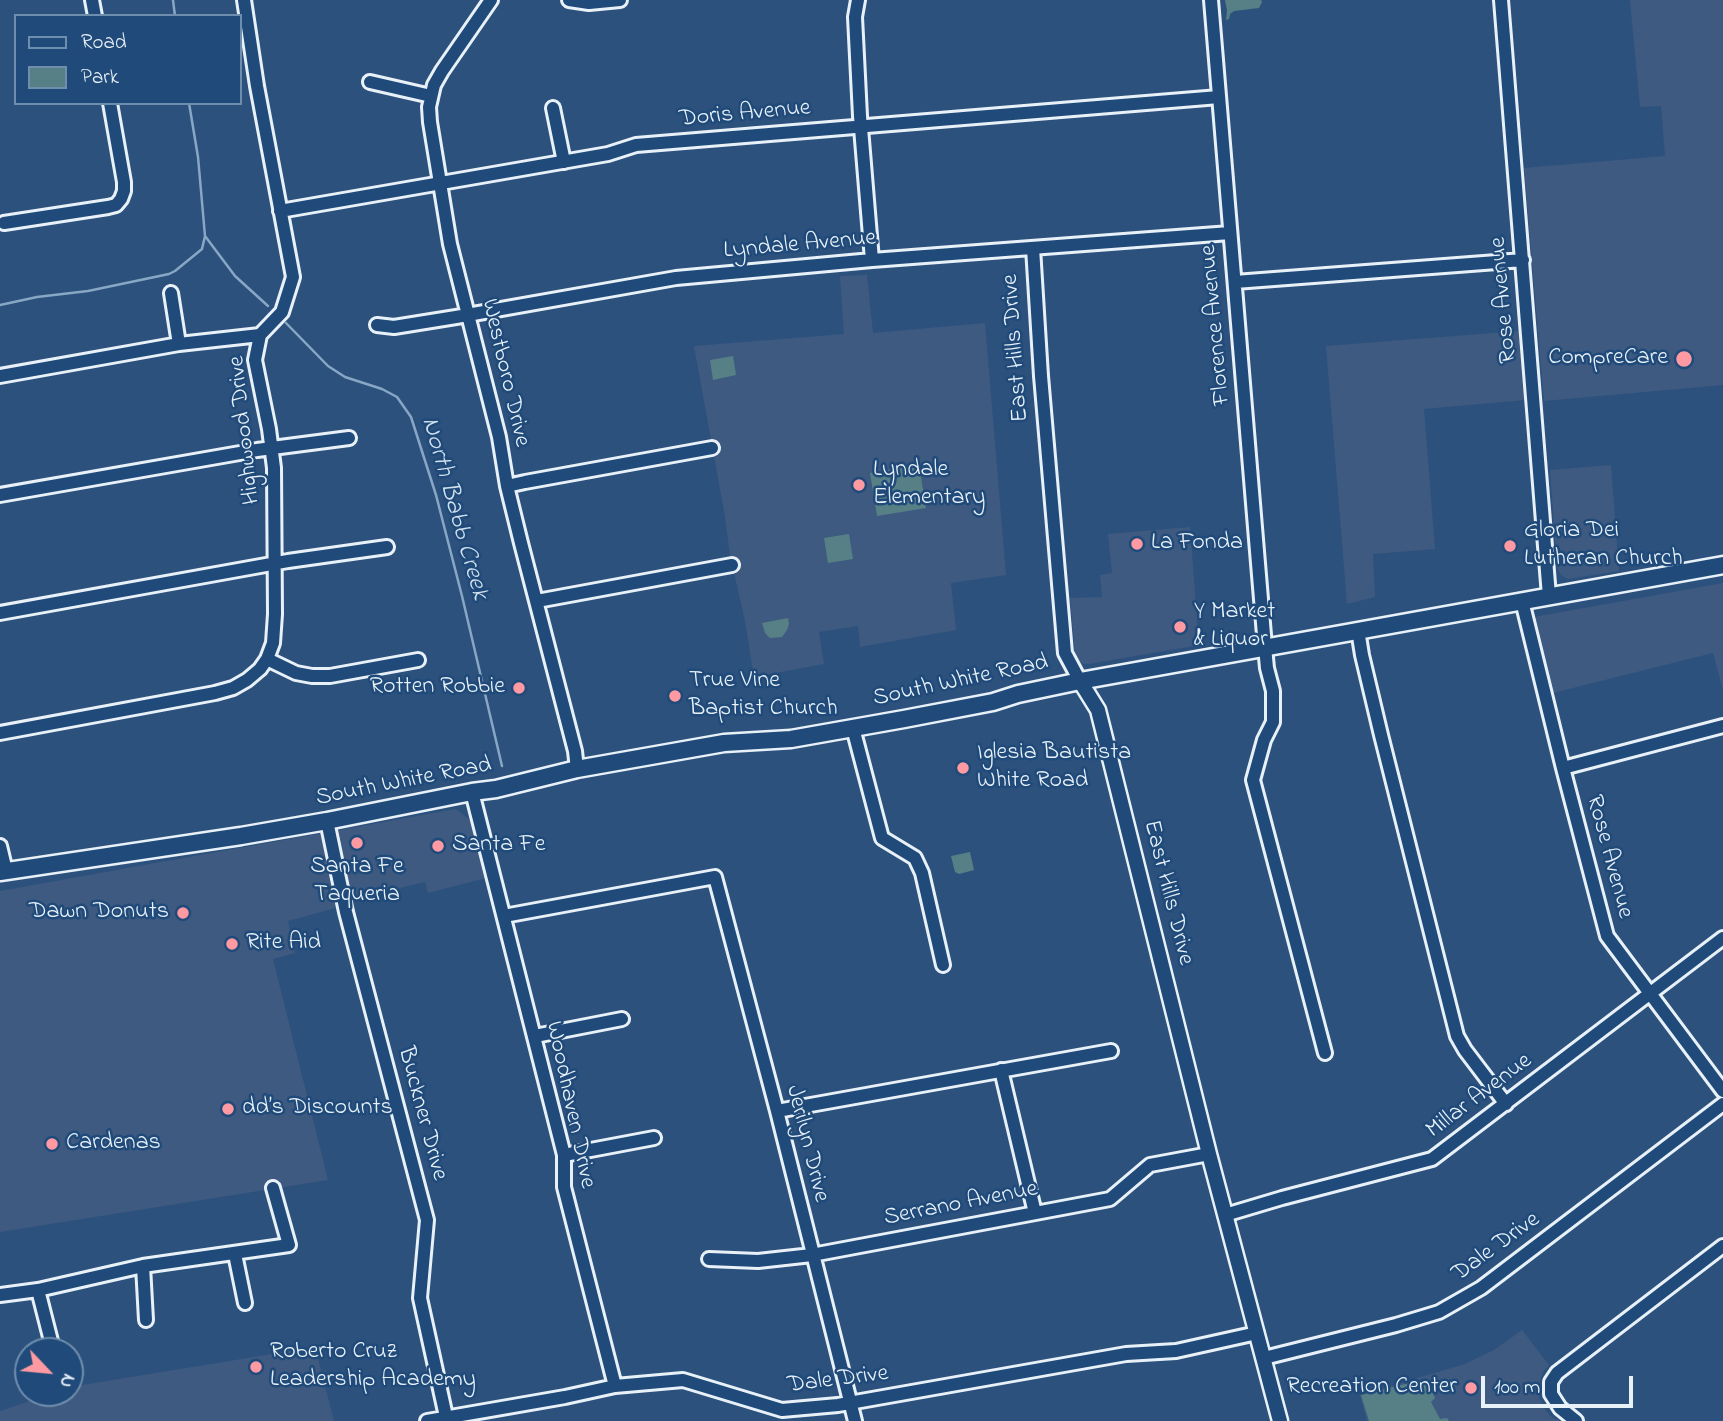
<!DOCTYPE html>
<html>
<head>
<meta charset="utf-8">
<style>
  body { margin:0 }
  #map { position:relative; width:1723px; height:1421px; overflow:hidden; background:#2d517d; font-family:"Indie Flower",sans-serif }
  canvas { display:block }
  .legend { position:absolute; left:14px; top:14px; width:228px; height:91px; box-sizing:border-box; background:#1f4a7a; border:2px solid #6f8dac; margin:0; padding:9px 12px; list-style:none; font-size:21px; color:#e8f1f8 }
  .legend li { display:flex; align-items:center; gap:14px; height:35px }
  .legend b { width:35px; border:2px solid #6f8dac }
  .north { position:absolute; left:14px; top:1337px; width:70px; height:70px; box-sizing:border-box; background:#1f4a7a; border:2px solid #6f8dac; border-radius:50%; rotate:116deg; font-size:19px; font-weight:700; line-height:28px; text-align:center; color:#e8f1f8 }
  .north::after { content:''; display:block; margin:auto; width:24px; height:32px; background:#ff9aa2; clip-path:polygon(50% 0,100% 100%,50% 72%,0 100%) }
  .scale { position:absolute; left:1481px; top:1376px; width:152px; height:32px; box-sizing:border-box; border:4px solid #e8f1f8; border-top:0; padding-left:9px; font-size:21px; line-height:24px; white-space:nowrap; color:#e8f1f8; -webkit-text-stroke:5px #1f4a7a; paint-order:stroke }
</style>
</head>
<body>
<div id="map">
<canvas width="1723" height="1421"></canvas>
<ul class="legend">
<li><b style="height:9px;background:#1f4a7a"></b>Road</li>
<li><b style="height:19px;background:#578086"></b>Park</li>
</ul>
<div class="north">N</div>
<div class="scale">100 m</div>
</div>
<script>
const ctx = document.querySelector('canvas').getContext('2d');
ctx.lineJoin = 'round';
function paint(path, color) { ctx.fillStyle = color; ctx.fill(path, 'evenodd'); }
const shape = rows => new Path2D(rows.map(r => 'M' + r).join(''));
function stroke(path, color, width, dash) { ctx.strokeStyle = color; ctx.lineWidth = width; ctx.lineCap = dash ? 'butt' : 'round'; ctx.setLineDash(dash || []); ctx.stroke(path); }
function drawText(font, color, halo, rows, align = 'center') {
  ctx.font = font + ' "Indie Flower",sans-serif'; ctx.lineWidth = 5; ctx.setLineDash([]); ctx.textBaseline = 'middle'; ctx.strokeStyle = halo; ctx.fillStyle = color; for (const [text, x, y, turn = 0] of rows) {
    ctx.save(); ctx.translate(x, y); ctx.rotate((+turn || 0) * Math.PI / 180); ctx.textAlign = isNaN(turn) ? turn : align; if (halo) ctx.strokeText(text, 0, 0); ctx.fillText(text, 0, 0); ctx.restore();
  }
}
paint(shape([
  [1630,0,1723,0,1723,385,1544,401,1524,168,1665,156,1661,106,1640,107],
  [867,275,873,333,985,323,1006,575,951,583,956,630,860,647,858,626,819,632,824,664,754,677,745,621,730,555,724,511,694,346,844,334,840,276],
  [1519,331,1525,400,1424,409,1435,549,1373,554,1375,597,1347,604,1326,346],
  [1611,465,1619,571,1568,579,1561,575,1557,567,1550,470],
  [1190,527,1199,645,1089,664,1083,664,1077,659,1075,652,1070,598,1102,597,1100,575,1112,573,1108,534],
  [1723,583,1723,690,1713,653,1553,693,1534,617],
  [456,809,471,821,486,878,428,893,425,882,358,898,332,909,288,921,295,953,273,959,328,1180,0,1232,0,891],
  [1522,1330,1549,1365,1543,1372,1539,1385,1539,1397,1546,1411,1553,1418,1561,1421,1367,1421,1360,1395,1465,1364,1494,1350],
  [315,1347,334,1421,0,1421,0,1411,30,1401,29,1394,70,1393,70,1387]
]), '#3e5a80');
paint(shape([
  [1225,0,1261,0,1262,2,1259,8,1234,11,1230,14,1229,19,1226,20,1227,10],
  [733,356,736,375,713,380,710,360],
  [919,465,926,508,877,516,870,473],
  [849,534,853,559,828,563,824,538],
  [788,618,789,624,787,630,782,637,770,638,765,633,762,623],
  [970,852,974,870,959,874,955,872,951,856],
  [1426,1379,1435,1398,1431,1402,1440,1419,1447,1418,1449,1421,1369,1421,1361,1395]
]), '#578086');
stroke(shape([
  [173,0,175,16],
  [205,236,235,276,268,306],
  [0,305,37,297,88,291,169,274,175,271,202,249,205,236,198,157,189,103],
  [286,323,328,366,345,377,382,389,397,397,411,417,436,495,462,596,502,766]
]), '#87a7c5', 2.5);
const minor = shape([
  [92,0,95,16],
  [491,0,442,71,434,85,429,107,430,122,450,244,499,437,507,486,521,543,575,751,577,769],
  [569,0,589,3,620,0],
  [858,0,855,17,860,116,872,260],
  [1211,0,1265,647,1267,668,1273,691,1273,722,1264,740,1253,780,1325,1053],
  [1501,0,1549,596],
  [370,82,431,96],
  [553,108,564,162],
  [280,211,608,154,636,145,1219,97],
  [4,223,108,207,116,205,121,199,124,191,124,182,110,103],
  [1033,248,1041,376,1065,653,1080,681],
  [1235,282,1523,260],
  [171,293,179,344],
  [377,325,394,327,456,317,676,278,872,260,1230,233],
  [0,376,179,344,260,335],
  [507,486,525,482,712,448],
  [0,495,257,450,349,438],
  [537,601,732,565],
  [1522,601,1563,768,1607,936,1723,1091],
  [0,613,288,561,387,547],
  [1358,630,1362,655,1381,735,1457,1036,1465,1050,1506,1104],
  [267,659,296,673,312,676,330,676,418,660],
  [853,728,882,838,915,858,922,873,943,965],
  [0,733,215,693,233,688,247,680,260,669,267,659,273,643,275,614,274,468,269,429,255,360,260,335,282,312,293,277,257,86,244,0],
  [1563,768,1723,726],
  [472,792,564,1155,564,1187,615,1386],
  [327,821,346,912,427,1220,420,1298,447,1421],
  [0,846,6,871],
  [504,916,715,877,777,1111,855,1421],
  [535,1036,622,1019],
  [1001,1070,1035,1213],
  [777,1111,1111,1051],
  [564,1155,654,1138],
  [1225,1215,1282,1198,1432,1159,1723,938],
  [235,1254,245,1303],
  [709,1259,758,1261,812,1255,1110,1199,1150,1165,1209,1154],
  [143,1266,146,1320],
  [38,1290,51,1341],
  [0,1295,38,1290,143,1266,289,1245,273,1188],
  [1264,1358,1396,1325,1439,1312,1481,1288,1723,1104],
  [427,1421,565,1397,615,1386,683,1380,782,1410,838,1405,1126,1354,1176,1351,1257,1333],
  [1576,1421,1560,1408,1551,1394,1551,1382,1557,1373,1723,1246]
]);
const tertiary = shape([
  [1080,681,1098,710,1209,1154,1280,1421]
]);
const secondary = shape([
  [0,872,241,836,327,821,472,792,496,789,577,769,724,743,791,739,904,719,993,702,1018,694,1080,681,1723,565]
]);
stroke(minor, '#e8f1f8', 18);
stroke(tertiary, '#e8f1f8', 19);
stroke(secondary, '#e8f1f8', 21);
stroke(minor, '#1f4a7a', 12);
stroke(tertiary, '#1f4a7a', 14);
stroke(secondary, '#1f4a7a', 16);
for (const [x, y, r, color] of [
  [1684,359,9,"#ff9aa2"],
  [859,485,7,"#ff9aa2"],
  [1137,544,7,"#ff9aa2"],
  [1510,546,7,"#ff9aa2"],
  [1180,627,7,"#ff9aa2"],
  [519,688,7,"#ff9aa2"],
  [675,696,7,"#ff9aa2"],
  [963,768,7,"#ff9aa2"],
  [357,843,7,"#ff9aa2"],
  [438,846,7,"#ff9aa2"],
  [183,913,7,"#ff9aa2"],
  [232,944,7,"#ff9aa2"],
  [228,1109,7,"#ff9aa2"],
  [52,1144,7,"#ff9aa2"],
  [256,1367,7,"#ff9aa2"],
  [1471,1388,7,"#ff9aa2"]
]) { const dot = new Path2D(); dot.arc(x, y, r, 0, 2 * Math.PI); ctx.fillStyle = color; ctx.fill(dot); stroke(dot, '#1f4a7a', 2.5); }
drawText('24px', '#e8f1f8', '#1f4a7a', [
  ["Doris Avenue",745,115,-5],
  ["Lyndale Avenue",800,246,-5],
  ["Rose Avenue",1505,300,-95],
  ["Florence Avenue",1217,325,-95],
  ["East Hills Drive",1017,348,-94],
  ["Westboro Drive",504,373,77],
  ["Highwood Drive",246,430,-96],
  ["South White Road",961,682,-12],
  ["South White Road",404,783,-11],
  ["Rose Avenue",1608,857,75],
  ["East Hills Drive",1167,893,76],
  ["Millar Avenue",1480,1097,-37],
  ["Woodhaven Drive",569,1105,78],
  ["Buckner Drive",421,1114,75],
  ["Jerilyn Drive",806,1144,76],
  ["Serrano Avenue",961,1205,-11],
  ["Dale Drive",1497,1248,-36],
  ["Dale Drive",838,1381,-7]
]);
drawText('24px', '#e8f1f8', '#1f4a7a', [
  ["CompreCare",1668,359,"right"],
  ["Lyndale",873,471],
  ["Elementary",873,499],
  ["Gloria Dei",1524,532],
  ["Lutheran Church",1524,560],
  ["La Fonda",1151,544],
  ["Y Market",1194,613],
  ["& Liquor",1194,641],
  ["True Vine",689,682],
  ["Baptist Church",689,710],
  ["Rotten Robbie",505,688,"right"],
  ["Iglesia Bautista",977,754],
  ["White Road",977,782],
  ["Santa Fe",452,846],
  ["Santa Fe",357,868,"center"],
  ["Taqueria",357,896,"center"],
  ["Dawn Donuts",169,913,"right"],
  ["Rite Aid",246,944],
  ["dd’s Discounts",242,1109],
  ["Cardenas",66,1144],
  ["Roberto Cruz",270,1353],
  ["Leadership Academy",270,1381],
  ["Recreation Center",1457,1388,"right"]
], 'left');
drawText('italic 26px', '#d0dfeb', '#1f4a7a', [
  ["North Babb Creek",453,509,74]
]);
</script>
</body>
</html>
